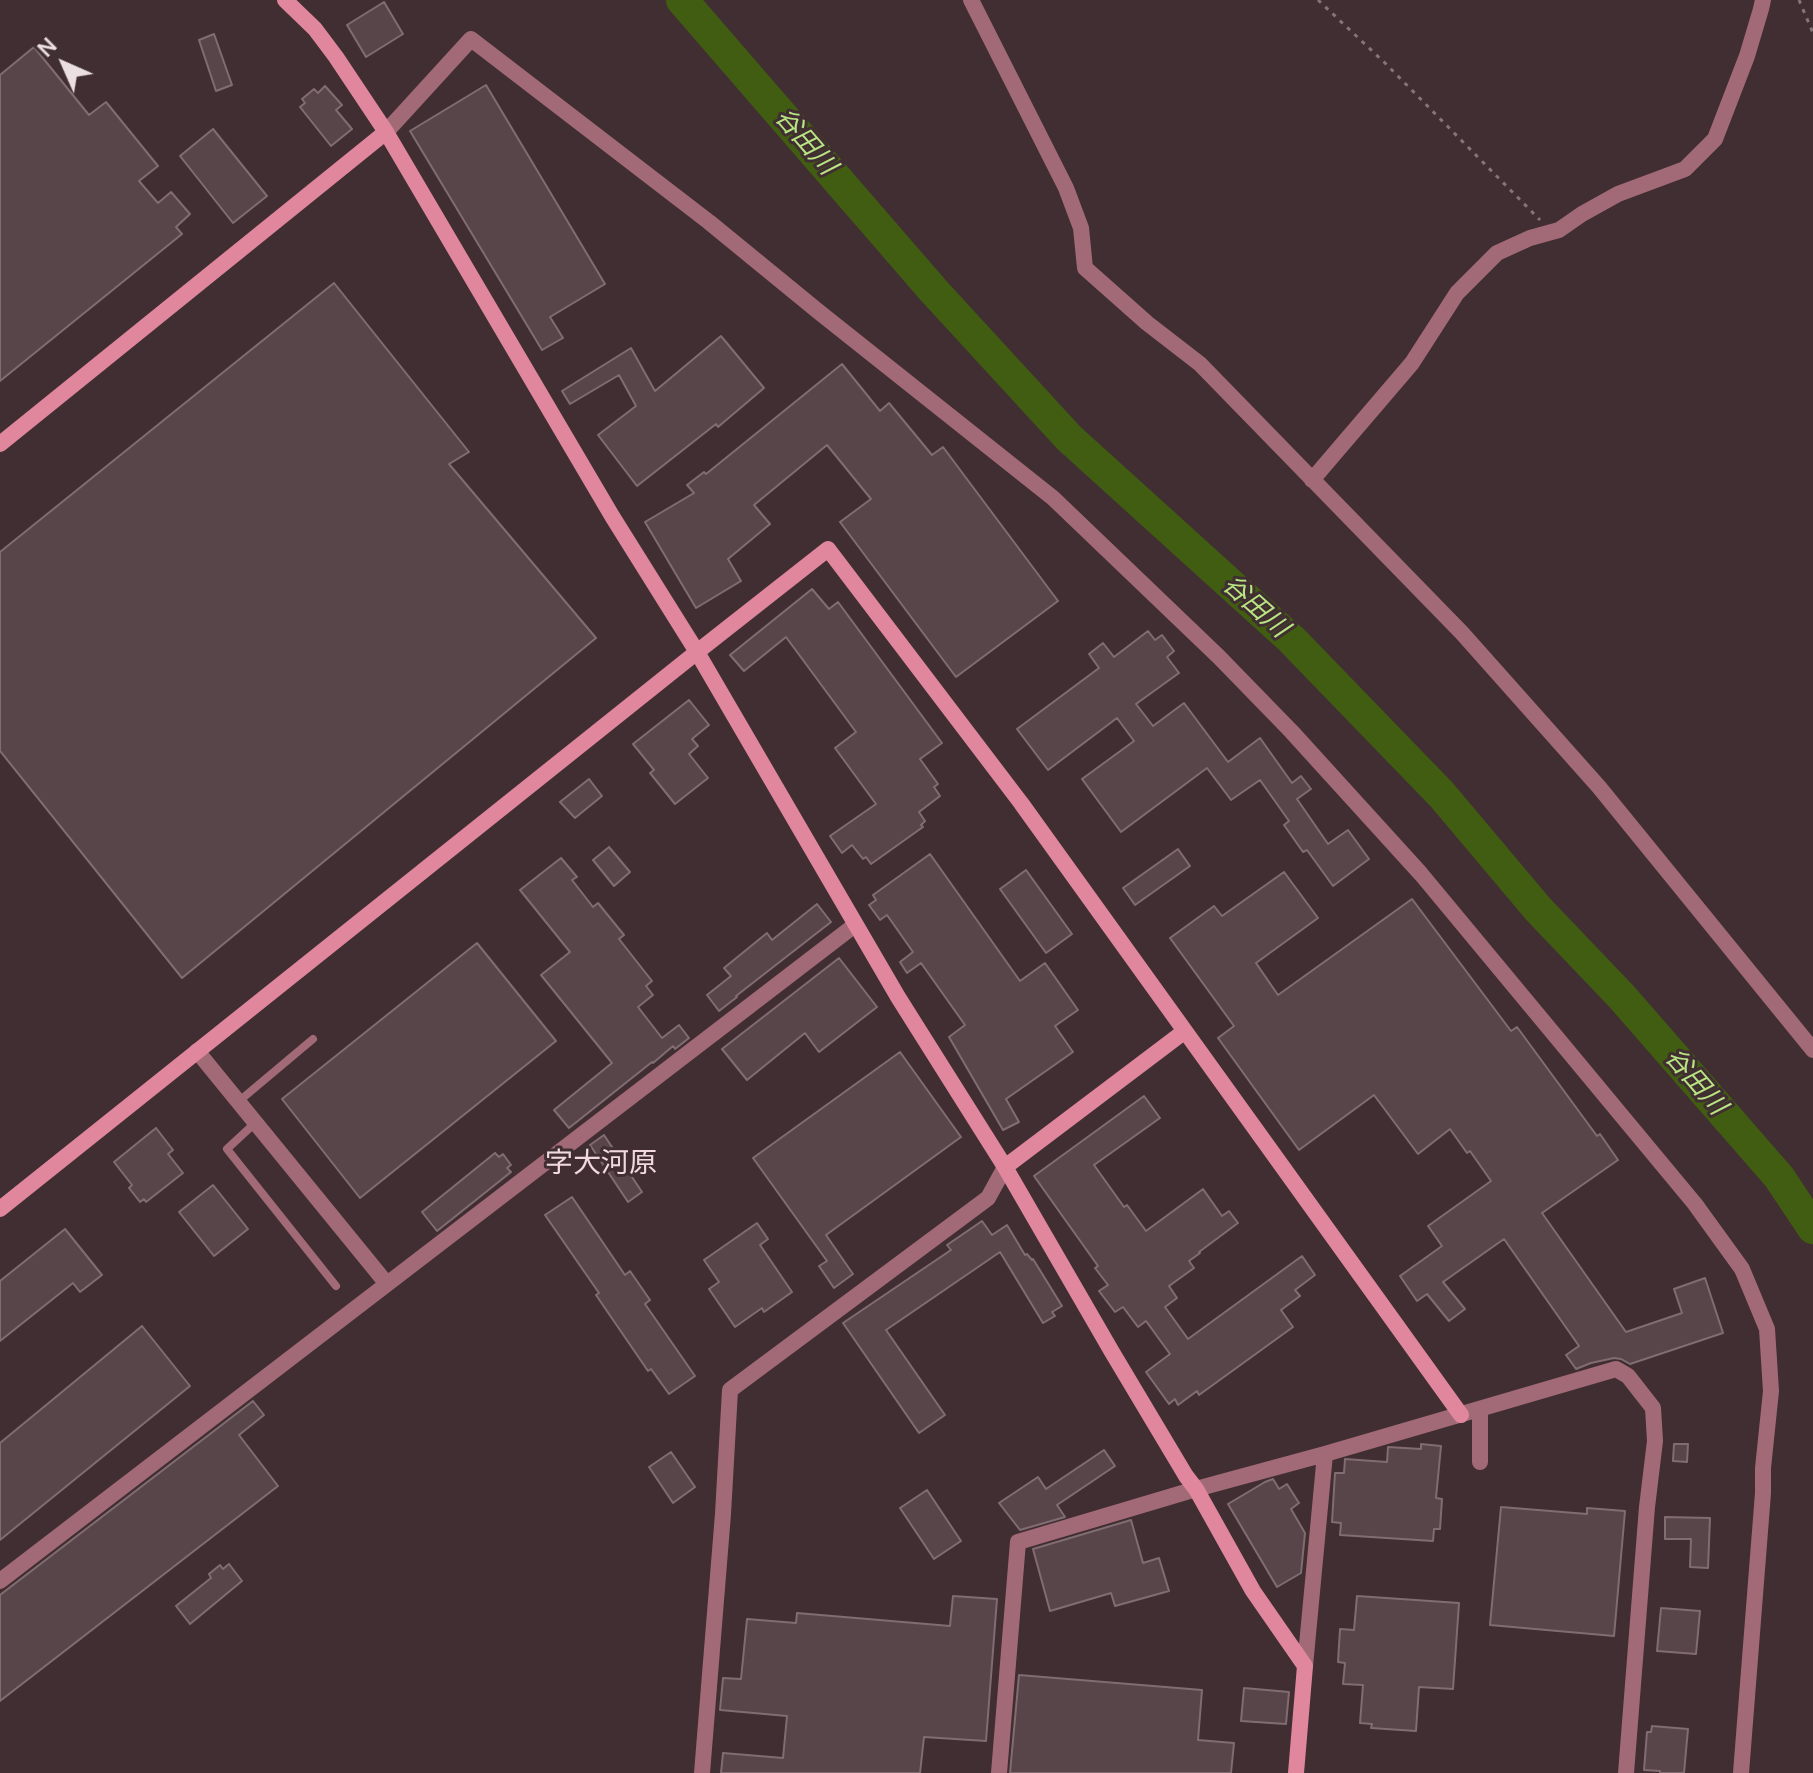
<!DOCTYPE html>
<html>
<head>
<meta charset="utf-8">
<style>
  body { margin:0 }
  #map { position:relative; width:1813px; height:1773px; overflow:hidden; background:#402e32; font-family:Manrope,sans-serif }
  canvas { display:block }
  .north { position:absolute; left:24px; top:24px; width:80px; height:80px; -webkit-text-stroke:6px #402e32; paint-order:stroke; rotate:315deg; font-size:22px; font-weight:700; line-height:32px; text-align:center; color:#ebdfe1 }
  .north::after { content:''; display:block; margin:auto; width:28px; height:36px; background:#ebdfe1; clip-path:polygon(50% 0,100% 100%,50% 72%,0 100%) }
</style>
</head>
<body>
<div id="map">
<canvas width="1813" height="1773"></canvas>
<div class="north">N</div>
</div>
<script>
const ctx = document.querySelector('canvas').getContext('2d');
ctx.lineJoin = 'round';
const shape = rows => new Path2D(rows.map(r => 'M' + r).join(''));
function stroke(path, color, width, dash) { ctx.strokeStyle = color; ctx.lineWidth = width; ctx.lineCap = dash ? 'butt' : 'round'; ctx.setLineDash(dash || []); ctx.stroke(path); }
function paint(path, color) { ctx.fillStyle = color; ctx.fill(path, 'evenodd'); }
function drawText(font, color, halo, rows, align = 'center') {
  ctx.font = font + ' Manrope,"Noto Sans JP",sans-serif'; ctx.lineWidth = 6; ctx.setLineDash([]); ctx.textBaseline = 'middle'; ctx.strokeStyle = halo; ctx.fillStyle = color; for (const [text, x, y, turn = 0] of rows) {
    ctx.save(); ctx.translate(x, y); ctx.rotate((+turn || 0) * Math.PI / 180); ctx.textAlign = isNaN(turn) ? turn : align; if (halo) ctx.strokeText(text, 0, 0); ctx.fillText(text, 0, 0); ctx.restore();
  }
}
stroke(shape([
  [682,0,933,290,1069,438,1292,640,1442,795,1538,909,1622,997,1779,1177,1813,1228]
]), '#415d12', 32);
const building = shape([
  [384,2,403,34,366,57,347,25,384,2],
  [214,34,232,85,216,91,199,40,214,34],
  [34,47,89,115,106,102,158,166,139,181,158,203,171,192,190,214,176,227,182,234,0,381,0,75,34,47],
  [486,85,605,284,550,317,563,338,542,350,410,131,486,85],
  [325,86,342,105,336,110,352,129,331,146,300,107,305,103,302,99,314,89,318,93,325,86],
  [213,129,267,196,233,223,180,156,213,129],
  [334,283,469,452,449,464,596,638,182,978,0,751,0,552,334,283],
  [721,336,764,388,718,427,716,424,637,486,598,435,636,406,619,375,570,404,562,391,631,348,655,391,721,336],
  [842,364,880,411,889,403,932,455,943,447,1058,601,956,677,840,522,871,499,827,445,754,505,770,524,728,559,741,581,696,608,645,522,694,493,687,485,704,472,706,474,842,364],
  [812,589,829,609,838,602,942,743,920,759,938,784,934,787,940,796,919,812,925,821,921,825,923,827,871,864,866,857,863,859,852,845,842,853,830,836,876,804,835,748,856,732,786,637,744,671,730,655,812,589],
  [1148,631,1155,640,1162,635,1174,651,1167,657,1179,673,1136,704,1153,726,1184,703,1228,762,1260,738,1292,783,1301,776,1311,789,1297,799,1328,844,1348,830,1369,859,1333,886,1307,850,1303,852,1284,825,1289,821,1260,780,1231,800,1207,768,1121,832,1082,779,1134,741,1117,718,1048,770,1017,729,1099,668,1089,654,1103,643,1114,657,1148,631],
  [689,700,709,725,692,739,698,746,689,754,708,778,675,804,650,773,654,770,633,744,689,700],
  [589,779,602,796,575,818,560,802,589,779],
  [609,847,630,872,614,886,593,860,609,847],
  [1178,849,1190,866,1135,905,1123,888,1178,849],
  [930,854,1020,981,1045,963,1078,1010,1055,1026,1073,1052,1006,1099,1019,1122,1003,1130,949,1037,965,1025,921,963,907,973,900,962,913,952,887,915,880,920,869,905,876,900,873,895,930,854],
  [561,858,577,877,572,880,593,907,598,903,624,935,619,939,652,981,646,986,653,995,638,1007,662,1038,679,1025,689,1038,675,1049,673,1046,653,1063,652,1062,569,1128,554,1110,612,1063,541,975,570,952,520,890,561,858],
  [1026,870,1072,934,1046,953,1000,889,1026,870],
  [1284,872,1318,918,1256,963,1278,995,1412,899,1511,1031,1517,1027,1597,1136,1600,1134,1618,1160,1542,1213,1626,1332,1682,1313,1674,1289,1705,1278,1723,1333,1630,1364,1621,1359,1614,1358,1591,1363,1576,1369,1566,1355,1579,1346,1504,1239,1443,1282,1465,1309,1449,1321,1427,1294,1417,1301,1400,1276,1442,1246,1428,1226,1491,1181,1470,1151,1467,1153,1450,1129,1418,1154,1374,1095,1299,1150,1218,1038,1234,1026,1170,938,1214,906,1222,916,1284,872],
  [817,904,831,922,736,996,737,997,719,1011,707,995,731,976,724,968,767,933,772,940,817,904],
  [477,943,556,1041,360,1198,282,1099,477,943],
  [839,958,877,1007,819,1052,805,1033,747,1080,722,1049,839,958],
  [900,1052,961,1137,826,1235,853,1274,834,1288,819,1266,827,1261,753,1158,900,1052],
  [1144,1096,1160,1118,1094,1165,1124,1207,1127,1205,1146,1231,1203,1189,1222,1216,1229,1211,1238,1223,1199,1252,1200,1253,1189,1261,1194,1268,1169,1286,1177,1298,1165,1307,1188,1339,1302,1256,1315,1275,1295,1290,1300,1296,1281,1310,1293,1327,1199,1395,1197,1391,1178,1405,1175,1399,1169,1404,1146,1372,1170,1354,1146,1321,1138,1327,1123,1307,1115,1312,1099,1291,1108,1285,1095,1268,1098,1266,1034,1176,1144,1096],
  [156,1128,173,1150,168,1154,183,1173,146,1202,144,1199,140,1202,129,1188,132,1185,114,1162,156,1128],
  [604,1135,642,1192,628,1202,590,1145,604,1135],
  [495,1153,499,1157,503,1154,511,1165,507,1168,511,1172,437,1231,422,1212,495,1153],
  [213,1185,248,1229,214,1256,179,1212,213,1185],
  [572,1197,625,1275,630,1271,650,1300,645,1304,695,1376,669,1394,651,1369,648,1371,596,1295,599,1293,545,1215,572,1197],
  [982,1221,992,1235,1007,1225,1025,1255,1027,1254,1032,1260,1033,1259,1062,1306,1052,1312,1055,1316,1043,1323,1000,1252,886,1330,945,1415,919,1433,843,1323,951,1250,947,1245,982,1221],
  [757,1223,768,1239,760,1245,792,1292,764,1312,762,1308,735,1327,709,1289,719,1282,704,1260,757,1223],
  [65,1229,102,1275,80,1292,73,1283,0,1341,0,1281,65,1229],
  [142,1326,190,1386,0,1540,0,1443,142,1326],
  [253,1401,264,1415,239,1435,278,1486,0,1701,0,1595,253,1401],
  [1421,1444,1441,1446,1436,1498,1442,1499,1440,1529,1434,1529,1433,1541,1340,1535,1341,1523,1332,1522,1335,1473,1344,1473,1345,1459,1387,1462,1388,1447,1421,1449,1421,1444],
  [1674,1444,1688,1444,1687,1462,1673,1461,1674,1444],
  [1104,1450,1115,1466,1057,1505,1065,1517,1020,1530,999,1503,1038,1477,1046,1489,1104,1450],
  [671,1452,695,1487,673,1503,649,1467,671,1452],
  [1273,1479,1279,1489,1287,1484,1299,1503,1291,1509,1305,1533,1301,1573,1277,1587,1228,1504,1265,1482,1273,1479],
  [927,1490,961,1541,934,1559,900,1508,927,1490],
  [1501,1507,1587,1514,1587,1508,1625,1511,1614,1636,1490,1625,1501,1507],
  [1665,1517,1710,1518,1708,1568,1690,1567,1691,1539,1665,1539,1665,1517],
  [1131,1520,1143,1563,1159,1558,1169,1591,1115,1606,1111,1593,1050,1611,1033,1549,1131,1520],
  [229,1564,242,1581,190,1624,176,1606,211,1578,209,1574,220,1565,223,1569,229,1564],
  [953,1596,997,1599,986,1741,924,1737,920,1773,721,1773,723,1753,783,1758,787,1716,720,1710,723,1678,741,1679,747,1619,796,1623,797,1613,950,1626,953,1596],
  [1357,1596,1459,1603,1453,1689,1419,1687,1416,1731,1371,1728,1372,1724,1360,1723,1363,1685,1343,1684,1345,1663,1338,1662,1340,1629,1354,1630,1357,1596],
  [1661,1608,1700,1611,1696,1654,1657,1651,1661,1608],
  [1019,1675,1202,1690,1198,1740,1234,1743,1231,1773,1010,1773,1019,1675],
  [1244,1688,1289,1692,1286,1724,1241,1721,1244,1688],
  [1652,1726,1688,1729,1684,1773,1660,1773,1660,1771,1644,1770,1647,1732,1651,1732,1652,1726]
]);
paint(building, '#584549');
stroke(building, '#816c71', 2);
stroke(shape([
  [1318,0,1385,63,1540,220],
  [1799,0,1813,33]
]), '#847578', 3, [4, 6]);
stroke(shape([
  [238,1102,313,1039],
  [255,1123,227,1149,336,1286]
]), '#a26a77', 8);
stroke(shape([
  [971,0,1066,188,1081,228,1085,268,1147,323,1200,364,1462,633,1599,787,1813,1050],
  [386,132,471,39,709,222,819,312,1053,498,1219,657,1291,731,1421,874,1695,1204,1742,1269,1767,1329,1771,1391,1763,1468,1763,1493,1741,1773],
  [1312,480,1412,363,1457,293,1497,253,1530,238,1559,230,1582,214,1618,194,1685,169,1715,139,1747,56,1761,9,1763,0],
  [197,1051,387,1284],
  [1480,1409,1480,1462],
  [0,1581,855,925],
  [1305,1666,1325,1454],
  [702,1773,723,1514,730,1390,988,1198,1005,1167],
  [999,1773,1018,1542,1196,1489,1325,1454,1616,1369,1628,1376,1653,1408,1655,1441,1647,1507,1626,1773]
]), '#a26a77', 16);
stroke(shape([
  [285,0,315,29,336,57,386,132,612,516,697,652,898,997,1005,1167,1112,1352,1186,1476,1196,1489,1253,1591,1305,1666,1296,1773],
  [0,444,386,132],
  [1005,1167,1185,1031],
  [0,1209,697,652,828,549,1021,803,1461,1415]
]), '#e0879d', 16);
drawText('italic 26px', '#b8e481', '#402e32', [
  ["谷田川",805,142,49],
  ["谷田川",1255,607,42],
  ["谷田川",1695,1082,49]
]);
drawText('28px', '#f1d9de', '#402e32', [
  ["字大河原",601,1164]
]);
</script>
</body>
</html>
